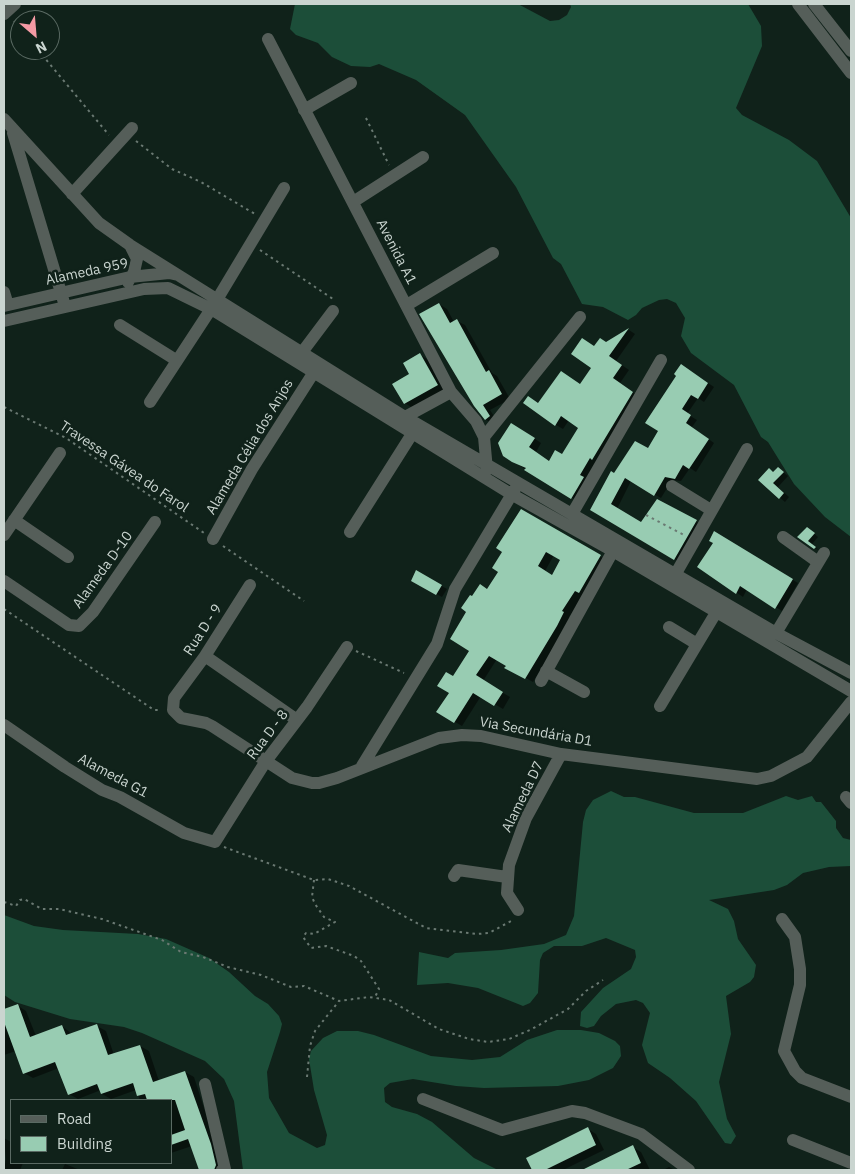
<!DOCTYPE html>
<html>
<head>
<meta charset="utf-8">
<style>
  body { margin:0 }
  #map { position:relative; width:855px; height:1174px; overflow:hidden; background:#10221a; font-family:"IBM Plex Sans",sans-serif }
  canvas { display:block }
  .frame { position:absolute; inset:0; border:5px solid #cad5d0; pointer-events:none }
  .legend { position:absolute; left:10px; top:1099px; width:162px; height:65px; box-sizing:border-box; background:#10221a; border:1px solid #5a6a63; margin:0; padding:6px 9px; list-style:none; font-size:15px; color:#cad5d0 }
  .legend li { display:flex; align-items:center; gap:10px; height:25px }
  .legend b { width:25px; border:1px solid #5a6a63 }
  .north { position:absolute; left:10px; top:10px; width:50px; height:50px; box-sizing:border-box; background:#10221a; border:1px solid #5a6a63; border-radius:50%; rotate:153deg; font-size:14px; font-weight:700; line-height:20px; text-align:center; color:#cad5d0 }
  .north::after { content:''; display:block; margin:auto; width:18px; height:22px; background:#f49aa4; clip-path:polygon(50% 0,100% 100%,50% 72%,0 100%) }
</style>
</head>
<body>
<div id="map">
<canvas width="855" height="1174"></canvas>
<div class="frame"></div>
<ul class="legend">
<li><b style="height:6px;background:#555e59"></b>Road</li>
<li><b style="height:14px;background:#98ccb2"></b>Building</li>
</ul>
<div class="north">N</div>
</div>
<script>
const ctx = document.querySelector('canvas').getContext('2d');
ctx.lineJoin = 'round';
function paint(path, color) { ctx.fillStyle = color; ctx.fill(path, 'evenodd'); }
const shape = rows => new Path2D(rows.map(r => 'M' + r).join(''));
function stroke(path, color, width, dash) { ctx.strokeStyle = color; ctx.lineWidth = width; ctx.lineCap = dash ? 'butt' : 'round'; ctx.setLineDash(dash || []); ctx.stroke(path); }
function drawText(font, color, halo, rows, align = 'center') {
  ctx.font = font + ' "IBM Plex Sans",sans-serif'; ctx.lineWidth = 5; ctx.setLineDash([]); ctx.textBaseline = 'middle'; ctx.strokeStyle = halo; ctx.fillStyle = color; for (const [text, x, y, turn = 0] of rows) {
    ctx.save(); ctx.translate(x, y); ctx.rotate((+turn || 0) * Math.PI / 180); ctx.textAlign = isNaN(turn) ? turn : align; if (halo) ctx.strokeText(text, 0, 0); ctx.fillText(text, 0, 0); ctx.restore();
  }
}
paint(shape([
  [295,4,518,4,550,21,559,20,567,15,571,7,570,4,748,4,761,26,762,46,736,108,742,115,789,140,817,161,851,218,851,537,825,517,794,484,768,442,761,437,734,385,691,353,681,336,685,318,676,303,667,299,659,300,642,308,636,315,628,320,603,307,582,304,561,264,553,258,516,187,465,115,416,80,379,64,370,67,351,66,332,57,318,43,296,35,290,29],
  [611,791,624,797,635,797,694,813,743,813,786,796,798,800,812,796,816,802,821,802,836,821,836,828,843,838,851,840,851,866,829,867,803,873,787,885,774,890,709,900,728,909,734,921,738,939,756,965,754,977,750,982,726,996,731,1034,719,1082,727,1119,736,1136,731,1144,725,1143,696,1101,670,1078,648,1063,642,1045,650,1013,643,1003,636,1000,616,1004,601,1016,594,1026,587,1028,580,1026,581,1012,603,988,631,969,636,957,635,950,606,938,582,946,554,946,543,953,540,960,538,993,530,1003,523,1006,478,988,448,983,417,985,419,952,448,958,455,953,501,950,544,944,566,935,574,916,583,822,586,810,593,800],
  [4,915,34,926,63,930,138,934,166,939,209,958,229,972,255,996,268,1004,279,1016,282,1024,280,1032,267,1072,269,1098,289,1133,317,1148,325,1145,327,1135,314,1090,309,1059,311,1051,323,1038,337,1031,358,1031,374,1035,431,1056,472,1060,500,1057,527,1040,557,1030,581,1030,599,1033,615,1041,620,1046,621,1056,613,1068,589,1080,558,1086,484,1088,456,1086,413,1079,390,1083,384,1088,385,1102,392,1107,417,1114,432,1122,474,1158,498,1170,243,1170,234,1101,224,1079,205,1061,142,1033,124,1027,70,1019,15,1002,4,995]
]), '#1c4e39');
paint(shape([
  [439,304,447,309,454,322,457,321,465,325,492,373,497,376,510,399,490,410,497,421,493,424,485,419],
  [629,330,635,334,616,361,629,370,620,383,640,397,579,502,512,461,519,428,541,443,536,452,550,462,562,455,580,427,569,420,563,429,556,425,539,404,581,385,592,368,595,347,607,343],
  [420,355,429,360,446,390,414,409,405,403,411,374],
  [687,369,714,387,704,402,698,398,687,414,697,420,692,427,714,443,696,472,690,468,681,481,672,480,661,498,631,481,617,509,642,524,658,501,702,525,681,563,592,510,615,475,648,449,660,431],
  [778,468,788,476,778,487,789,497,785,502,760,480,769,470,774,472],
  [522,511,608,561,569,617,571,618,565,630,533,682,506,667,507,665,497,659,483,681,510,697,503,709,481,696,462,726,438,712,450,692,454,677,471,650,488,590,499,572,504,551],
  [554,555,562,560,552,576,545,571],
  [811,531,818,537,812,544,820,551,799,537],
  [715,533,798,583,782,611,747,589,743,597,699,567,715,543],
  [417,572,447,589,442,597,412,581],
  [17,1005,26,1011,36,1036,62,1026,72,1034,97,1026,106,1031,114,1055,140,1046,149,1051,159,1081,185,1072,194,1077,224,1170,201,1170,192,1146,171,1153,171,1100,140,1100,136,1090,111,1099,102,1094,101,1090,78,1099,69,1094,59,1068,33,1078,24,1073,16,1051,4,1055,4,1011],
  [588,1129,596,1134,604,1150,563,1170,534,1170,528,1159],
  [4,1138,11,1142,11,1163,23,1163,20,1170,4,1170,6,1159],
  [632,1147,641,1152,650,1170,585,1170],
  [65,1164,80,1170,62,1170],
  [669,1167,675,1170,663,1170]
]), '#0007');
paint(shape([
  [439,303,450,323,457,319,486,372,489,370,502,394,483,405,490,416,485,420,474,406,419,314],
  [629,328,609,356,622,365,613,378,633,392,592,460,590,458,580,475,584,477,571,499,524,470,526,468,512,462,503,456,498,443,511,423,535,438,529,447,549,461,555,450,562,454,578,428,561,416,555,426,523,403,528,396,538,403,561,371,580,384,591,368,571,354,582,338,594,346,600,338,606,342],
  [420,353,438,385,404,404,392,384,409,374,403,363],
  [681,364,708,383,698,399,691,395,682,409,691,415,686,423,709,439,689,469,683,465,675,479,665,477,654,496,625,478,611,504,641,522,657,499,697,520,674,560,590,510,611,471,614,473,635,441,648,448,658,431,645,423,676,376,674,374],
  [778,467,784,472,773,483,784,493,779,499,758,480,769,468,773,472],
  [521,509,601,555,579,593,575,591,562,611,564,612,557,626,525,679,504,668,506,666,489,656,476,675,503,692,494,706,473,693,454,723,436,712,449,693,437,686,446,672,453,676,469,651,450,639,466,612,461,608,470,595,472,596,480,584,487,589,498,572,492,568,502,552,496,548],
  [546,552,560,560,552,575,538,566],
  [807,527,815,533,808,541,816,547,814,549,797,537],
  [714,531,793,579,775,609,740,586,736,594,697,567,713,543,709,541],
  [416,570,442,585,436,595,411,581],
  [18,1004,30,1037,62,1025,66,1035,97,1024,108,1055,140,1045,153,1082,185,1071,211,1144,216,1165,214,1170,199,1170,188,1139,171,1145,171,1135,185,1130,175,1100,147,1100,145,1094,137,1096,133,1083,101,1094,97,1084,68,1095,55,1062,23,1074,4,1022,4,1009],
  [588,1127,596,1145,545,1170,532,1170,526,1158],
  [633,1145,641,1163,626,1170,582,1170]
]), '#98ccb2');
stroke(shape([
  [14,21,20,29],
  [38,50,109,135],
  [366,118,389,165],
  [136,141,172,169,201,182,255,214],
  [260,250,333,299],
  [4,407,66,438,204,533],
  [646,515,684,535],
  [223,546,304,601],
  [4,609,154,710,160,710],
  [356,651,404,673],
  [224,847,314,880,328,879,349,886,426,928,477,934,489,933,513,920],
  [314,880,312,897,315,904,324,917,335,922,314,934,306,933,303,937,311,948,326,946,354,956,361,961,379,989,375,997],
  [4,902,16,906,20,900,24,899,42,909,59,909,102,919,162,940,181,952,203,957,228,967,261,975,291,987,304,986,339,1001,369,997,389,1000,439,1029,469,1039,488,1042,509,1039,530,1030,568,1009,586,991,603,980],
  [307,1077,310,1046,315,1031,339,1001]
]), '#6a7972', 2, [2.5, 4]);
stroke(shape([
  [798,4,851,73],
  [814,4,851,51],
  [4,14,15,4],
  [268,39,451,392,476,421,484,437,487,470],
  [304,110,351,83],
  [4,119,99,223,130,245,405,417,776,633,851,673],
  [13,133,65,306],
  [72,194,132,128],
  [353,202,423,157],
  [128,282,134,272,137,259,130,245],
  [4,292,8,305],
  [218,298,284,188],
  [407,305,493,253],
  [4,306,130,277,169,273,178,275],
  [4,321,144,289,168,288,211,309,511,494,613,551,851,691],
  [120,325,176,360],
  [303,351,333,311],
  [150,402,211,309],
  [405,417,451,392],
  [484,437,580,317],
  [672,486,711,510],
  [572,514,661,360],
  [14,520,68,557],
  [350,532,412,434],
  [4,535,60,453],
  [783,537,818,562],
  [213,539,252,469,314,372],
  [675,575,747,449],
  [4,581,69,625,79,626,93,612,155,522],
  [250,585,205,656,174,698,173,710,181,718,206,723,212,726,292,778,312,783,319,783,337,778,439,738,462,735,481,736,561,754,757,779,771,776,807,757,851,702],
  [669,627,697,644],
  [776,633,824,553],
  [205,656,297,720],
  [546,671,584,692],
  [541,681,613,551],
  [660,706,717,611],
  [4,725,65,767,102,790,120,797,184,833,215,842,266,761,307,707,347,647],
  [362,766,437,644,455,589,515,489],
  [846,797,851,803],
  [454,876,458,870,507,877],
  [518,910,507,893,509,865,526,818,561,754],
  [782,919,795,937,800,969,800,985,784,1051,795,1071,802,1078,851,1097],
  [205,1084,225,1169,222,1170],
  [423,1099,502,1130,572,1111,585,1113,641,1134,689,1170],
  [793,1140,851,1163]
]), '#555e59', 12);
drawText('14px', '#cad5d0', '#10221a', [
  ["Avenida A1",396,252,63],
  ["Alameda 959",87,272,-12],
  ["Alameda Célia dos Anjos",250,447,-59],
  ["Travessa Gávea do Farol",124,467,34],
  ["Alameda D-10",103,570,-54],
  ["Rua D - 9",203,630,-57],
  ["Via Secundária D1",536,732,10],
  ["Rua D - 8",268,735,-53],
  ["Alameda G1",113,776,28],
  ["Alameda D7",523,797,-64]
]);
</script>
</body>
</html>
